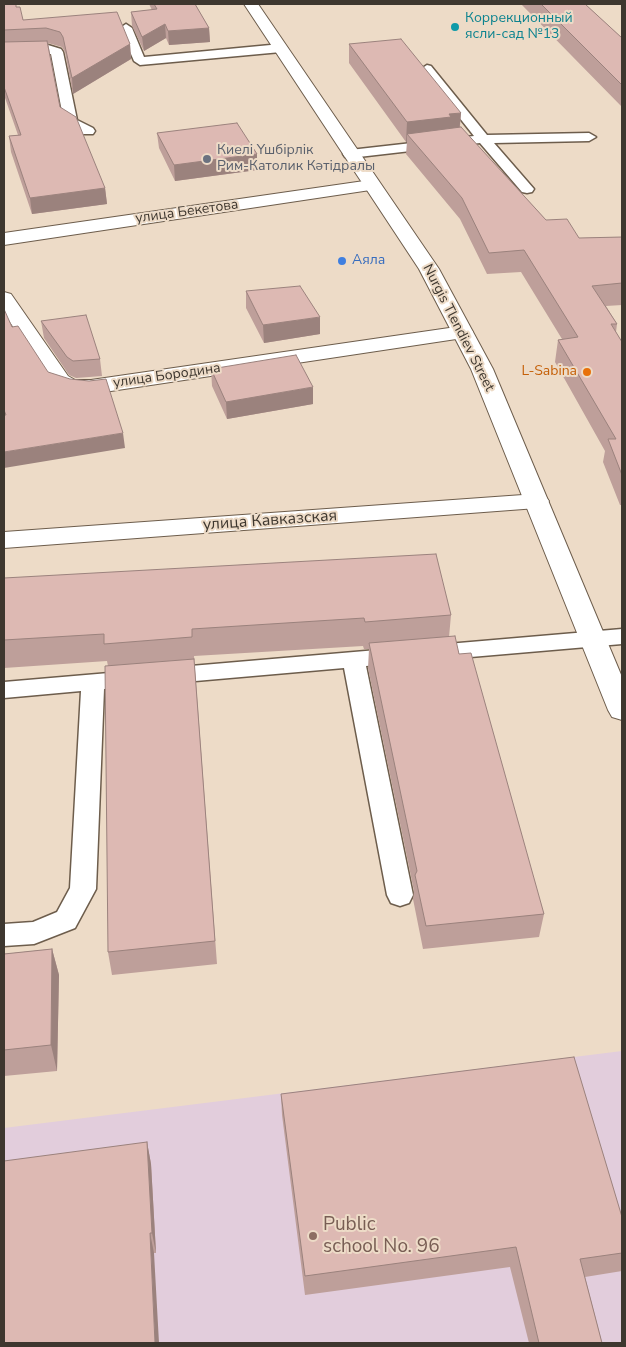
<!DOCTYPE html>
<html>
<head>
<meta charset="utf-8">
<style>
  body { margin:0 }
  #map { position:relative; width:626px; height:1347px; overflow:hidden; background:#eddbc7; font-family:"Nunito Sans",sans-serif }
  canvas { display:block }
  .frame { position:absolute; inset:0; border:5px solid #3e372f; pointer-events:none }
</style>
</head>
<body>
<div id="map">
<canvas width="626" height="1347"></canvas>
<div class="frame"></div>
</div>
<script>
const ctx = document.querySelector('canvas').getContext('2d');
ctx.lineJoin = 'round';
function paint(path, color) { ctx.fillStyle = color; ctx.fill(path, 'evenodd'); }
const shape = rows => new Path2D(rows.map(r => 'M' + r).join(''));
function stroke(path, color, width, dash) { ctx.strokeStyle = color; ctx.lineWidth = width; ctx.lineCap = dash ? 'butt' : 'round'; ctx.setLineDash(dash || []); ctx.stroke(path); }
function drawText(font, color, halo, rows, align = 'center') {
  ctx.font = font + ' "Nunito Sans",sans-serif'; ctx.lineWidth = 4; ctx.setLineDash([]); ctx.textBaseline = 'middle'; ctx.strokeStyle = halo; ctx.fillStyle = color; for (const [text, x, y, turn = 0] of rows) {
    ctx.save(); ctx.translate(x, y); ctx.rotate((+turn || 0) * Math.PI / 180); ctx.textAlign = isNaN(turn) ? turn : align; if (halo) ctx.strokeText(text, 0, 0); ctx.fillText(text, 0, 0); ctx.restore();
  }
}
paint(shape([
  [622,1051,622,1343,4,1343,4,1128]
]), '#e2cddc');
const service = shape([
  [126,24,132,28,144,57,281,44,287,48,281,52,140,65,134,61,120,28,126,24],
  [48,45,61,49,63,52,77,120,93,128,95,131,93,134,83,134,64,122,51,54,4,55,4,47,48,45],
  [427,65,431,66,487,135,589,133,596,137,589,141,494,143,534,189,532,192,527,193,522,192,480,143,350,158,345,157,343,154,345,151,350,150,474,136,421,69,427,65],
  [622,629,622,644,366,666,413,895,409,903,400,906,391,903,387,895,344,668,104,689,96,889,75,928,34,944,4,946,4,924,33,922,57,912,70,888,81,691,4,698,4,682,622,629]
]);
const minor = shape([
  [371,180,377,181,380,185,377,189,4,245,4,233,371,180],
  [4,292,11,294,68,376,75,380,91,380,463,326,470,328,473,332,470,336,463,338,91,394,72,392,52,386,49,381,4,313,4,292],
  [537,494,545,496,549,501,545,506,537,508,4,548,4,532,537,494]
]);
const tertiary = shape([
  [244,4,258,4,439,269,493,369,622,677,622,720,612,717,608,710,471,369,419,269,244,4]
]);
stroke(service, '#6d5d4c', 3);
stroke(minor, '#6d5d4c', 2);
stroke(tertiary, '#6d5d4c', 2);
paint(service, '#fff');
paint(minor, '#fff');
paint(tertiary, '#fff');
paint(shape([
  [4,4,16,7,23,20,130,44,131,59,73,94,65,52,62,47,48,43,60,107,105,188,107,204,32,214,11,152,9,136,18,135,4,95],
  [149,4,195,4,209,28,210,42,169,45,166,38,144,51,132,26,131,12,152,10],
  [521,4,585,4,622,38,622,107],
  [349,44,461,113,460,127,546,220,579,238,622,237,622,305,606,306,617,324,616,332,622,342,622,505,620,505,603,462,605,451,555,362,558,340,562,339,521,272,487,274,460,219,406,154,407,142,406,142,349,63],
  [157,133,257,170,175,181,159,148],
  [246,291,320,334,264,343,246,308],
  [41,321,100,359,102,376,76,378,69,375,44,338],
  [211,369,313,404,227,419,212,386],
  [4,578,451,615,449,637,459,654,544,914,539,937,423,949,413,899,414,891,368,668,369,649,364,649,363,646,194,656,217,964,112,975,108,952,108,666,107,661,4,668],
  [52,949,59,975,57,1071,4,1076,4,954],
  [281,1094,622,1217,622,1271,585,1277,602,1343,529,1343,510,1267,305,1295,282,1115],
  [147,1142,151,1164,156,1253,154,1253,4,1343]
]), '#be9f9a');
paint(shape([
  [165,24,166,38,144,51,142,37],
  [209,28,210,42,169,45,168,31],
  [130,44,131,59,73,94,72,78],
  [461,113,459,133,407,134,407,142,406,142,407,122,449,114],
  [257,154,257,170,175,181,174,165],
  [105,188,107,204,32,214,30,198],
  [320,317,320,334,264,343,263,325],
  [313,387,313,404,227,419,226,402],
  [123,433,125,448,4,468,4,452],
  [52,949,59,975,57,1071,51,1045],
  [147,1142,151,1164,156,1253,152,1233],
  [150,1233,154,1253,159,1343,155,1343]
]), '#9b827d');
const building = shape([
  [4,4,16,4,16,7,20,7,23,20,117,12,130,44,72,78,63,37,60,32,46,28,4,30,4,4],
  [154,4,195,4,209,28,168,31,165,24,142,37,131,12,157,9,154,4],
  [541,4,585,4,622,38,622,85,541,4],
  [401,39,461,113,449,114,451,117,407,122,349,44,401,39],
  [47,41,60,107,76,117,105,188,30,198,9,136,21,135,4,87,4,42,47,41],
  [237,123,257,154,174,165,157,133,237,123],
  [461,127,546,220,567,219,579,238,622,237,622,283,592,286,617,324,611,324,622,342,622,475,608,439,616,439,558,340,578,337,524,250,489,253,462,198,407,134,461,127],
  [300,286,320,317,263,325,246,291,300,286],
  [4,309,12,327,18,326,48,372,70,379,89,381,106,379,123,433,4,452,4,415,6,415,4,410,4,309],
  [86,315,100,359,73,361,67,357,41,321,86,315],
  [296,355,313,387,226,402,211,369,296,355],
  [436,554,451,615,365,622,364,618,192,629,192,637,104,644,104,634,4,640,4,578,436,554],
  [455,636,459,654,471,653,544,914,426,926,415,875,417,871,369,643,455,636],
  [194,659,215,941,108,952,105,666,194,659],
  [52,949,51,1045,4,1050,4,954,52,949],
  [574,1057,622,1217,622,1253,580,1259,602,1343,539,1343,516,1247,305,1276,281,1094,574,1057],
  [147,1142,152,1233,150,1233,155,1343,4,1343,4,1161,147,1142]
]);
paint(building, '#ddb9b3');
stroke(building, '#9b827d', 1);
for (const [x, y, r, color] of [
  [455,27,5,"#0f9aa8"],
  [207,159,5,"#6b7280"],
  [342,261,5,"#3f7fe0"],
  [587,372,5,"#e8710a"],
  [313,1236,5,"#8d6e63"]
]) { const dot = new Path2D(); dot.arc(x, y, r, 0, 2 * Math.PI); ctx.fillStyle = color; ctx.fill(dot); stroke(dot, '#eddbc7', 2); }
drawText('14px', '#0d838f', '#eddbc7', [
  ["Коррекционный",465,19],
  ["ясли-сад №13",465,35]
], 'left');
drawText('14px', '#5b616d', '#eddbc7', [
  ["Киелі Үшбірлік",217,151],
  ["Рим-Католик Кәтідралы",217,167]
], 'left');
drawText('14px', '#3e372f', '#eddbc7', [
  ["улица Бекетова",187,212,-8],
  ["Nurgis Tlendiev Street",458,328,63],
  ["улица Бородина",167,376,-8]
]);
drawText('14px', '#366cbe', '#eddbc7', [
  ["Аяла",352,261]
], 'left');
drawText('14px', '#c56008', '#eddbc7', [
  ["L-Sabina",577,372]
], 'right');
drawText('16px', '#3e372f', '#eddbc7', [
  ["улица Кавказская",270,521,-4]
]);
drawText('19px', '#785e54', '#eddbc7', [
  ["Public",323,1225],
  ["school No. 96",323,1247]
], 'left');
</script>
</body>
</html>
